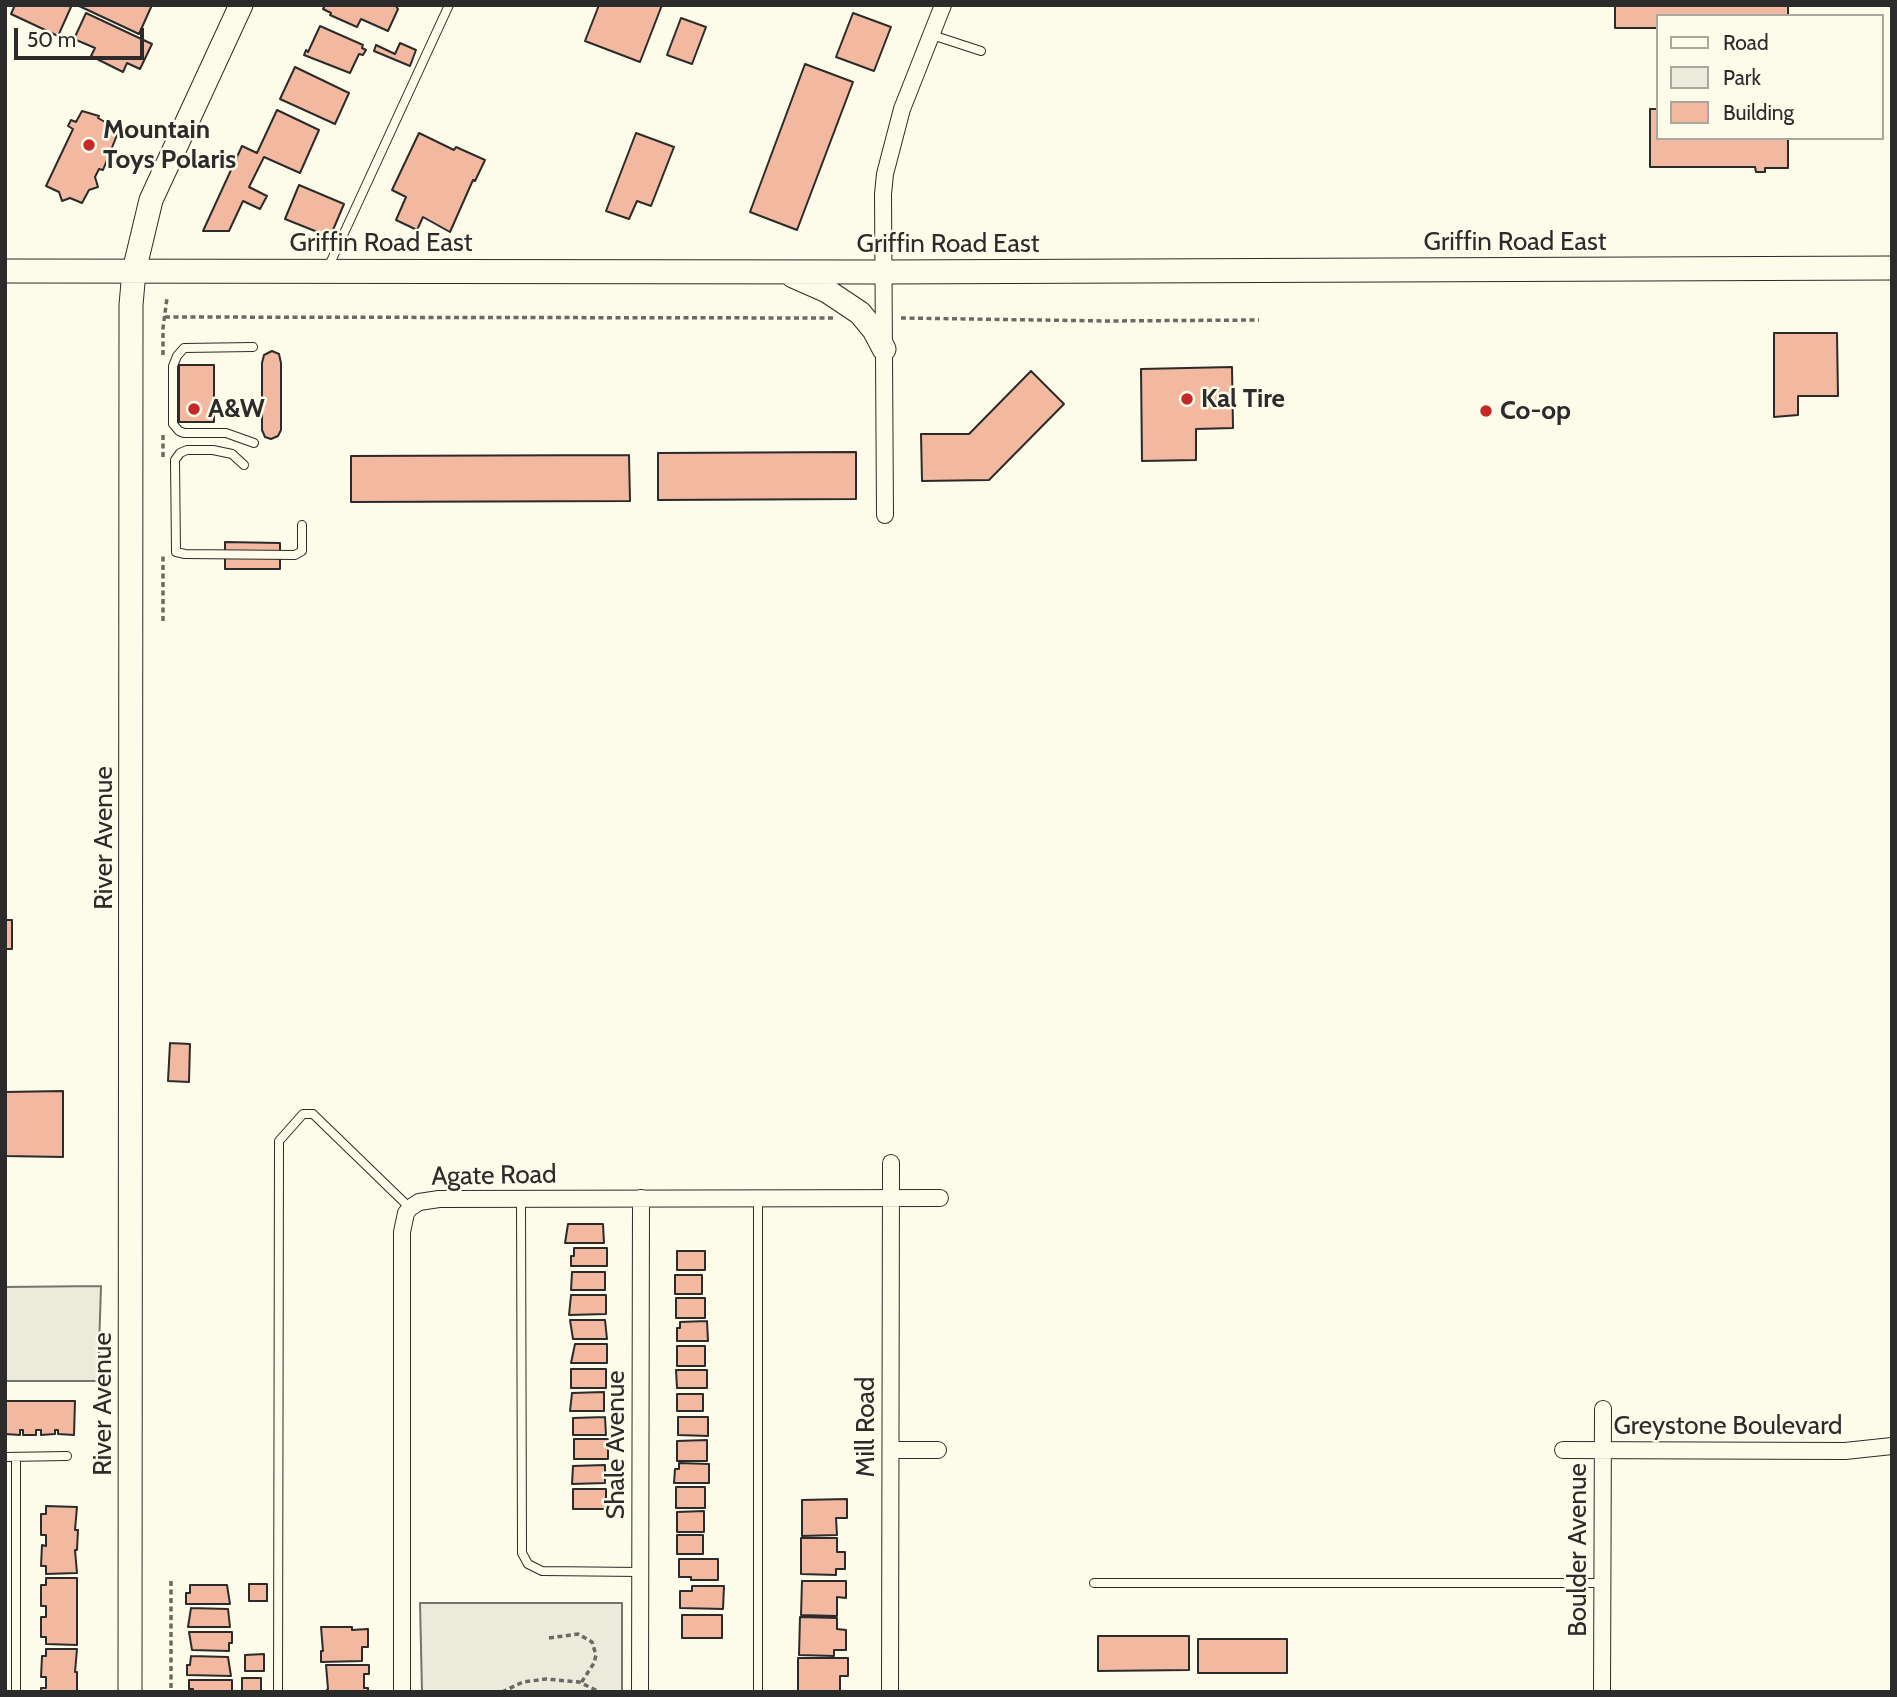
<!DOCTYPE html>
<html>
<head>
<meta charset="utf-8">
<style>
  body { margin:0 }
  #map { position:relative; width:1897px; height:1697px; overflow:hidden; background:#fdfbea; font-family:Cabin,sans-serif }
  canvas { display:block }
  .frame { position:absolute; inset:0; border:7px solid #2b2b2b; pointer-events:none }
  .legend { position:absolute; left:1656px; top:14px; width:228px; height:126px; box-sizing:border-box; background:#fdfbea; border:2px solid #a9a89e; margin:0; padding:9px 12px; list-style:none; font-size:21px; color:#2b2b2b }
  .legend li { display:flex; align-items:center; gap:14px; height:35px }
  .legend b { width:35px; border:2px solid #a9a89e }
  .scale { position:absolute; left:14px; top:28px; width:130px; height:32px; box-sizing:border-box; border:4px solid #2b2b2b; border-top:0; padding-left:9px; font-size:21px; line-height:24px; white-space:nowrap; color:#2b2b2b; -webkit-text-stroke:5px #fdfbea; paint-order:stroke }
</style>
</head>
<body>
<div id="map">
<canvas width="1897" height="1697"></canvas>
<div class="frame"></div>
<ul class="legend">
<li><b style="height:9px;background:#fdfbea"></b>Road</li>
<li><b style="height:19px;background:#ecebdb"></b>Park</li>
<li><b style="height:19px;background:#f2b8a0"></b>Building</li>
</ul>
<div class="scale">50 m</div>
</div>
<script>
const ctx = document.querySelector('canvas').getContext('2d');
ctx.lineJoin = 'round';
function paint(path, color) { ctx.fillStyle = color; ctx.fill(path, 'evenodd'); }
const shape = rows => new Path2D(rows.map(r => 'M' + r).join(''));
function stroke(path, color, width, dash) { ctx.strokeStyle = color; ctx.lineWidth = width; ctx.lineCap = dash ? 'butt' : 'round'; ctx.setLineDash(dash || []); ctx.stroke(path); }
function drawText(font, color, halo, rows, align = 'center') {
  ctx.font = font + ' Cabin,sans-serif'; ctx.lineWidth = 5; ctx.setLineDash([]); ctx.textBaseline = 'middle'; ctx.strokeStyle = halo; ctx.fillStyle = color; for (const [text, x, y, turn = 0] of rows) {
    ctx.save(); ctx.translate(x, y); ctx.rotate((+turn || 0) * Math.PI / 180); ctx.textAlign = isNaN(turn) ? turn : align; if (halo) ctx.strokeText(text, 0, 0); ctx.fillText(text, 0, 0); ctx.restore();
  }
}
const green = shape([
  [101,1286,98,1381,5,1381,5,1287,101,1286],
  [420,1603,622,1603,622,1692,422,1692,420,1603]
]);
paint(green, '#ecebdb');
stroke(green, '#74746e', 2);
const building = shape([
  [15,5,66,5,71,7,58,36,11,14,15,5],
  [77,5,152,5,139,34,77,5],
  [325,5,395,5,398,9,388,31,361,19,357,27,330,15,331,13,323,9,325,5],
  [599,5,662,5,640,62,585,41,599,5],
  [1615,5,1788,5,1788,16,1657,16,1657,28,1615,28,1615,5],
  [86,13,152,44,140,69,127,63,123,72,91,56,95,48,74,39,86,13],
  [853,13,891,27,874,71,836,57,853,13],
  [681,18,706,27,692,64,667,55,681,18],
  [320,26,363,45,362,48,366,50,363,55,359,54,350,73,304,55,306,50,308,52,320,26],
  [400,43,416,50,410,66,374,51,376,45,395,54,400,43],
  [805,64,853,82,797,230,750,212,805,64],
  [295,67,349,93,335,124,280,99,295,67],
  [1650,109,1657,109,1657,138,1788,138,1788,168,1765,168,1765,172,1756,172,1755,167,1650,167,1650,109],
  [277,110,319,130,300,173,264,157,249,187,267,196,260,209,243,201,229,231,203,231,242,146,257,153,277,110],
  [82,111,99,116,98,118,119,130,103,170,99,169,95,177,98,187,89,190,82,203,70,198,62,201,59,192,46,186,73,129,68,126,71,120,76,122,82,111],
  [419,133,454,150,456,147,485,160,475,181,473,180,450,232,423,217,417,230,396,220,406,197,392,190,419,133],
  [636,133,674,147,651,206,637,201,629,219,606,211,636,133],
  [299,185,344,204,330,237,285,219,299,185],
  [1774,333,1837,333,1838,396,1798,396,1798,415,1774,417,1774,333],
  [272,351,279,354,281,363,281,430,278,436,271,439,265,437,262,430,262,363,264,355,272,351],
  [179,365,214,365,214,422,179,422,179,365],
  [1232,367,1233,428,1196,429,1196,460,1142,461,1141,369,1232,367],
  [1031,371,1064,404,989,480,922,481,921,434,969,434,1031,371],
  [856,452,856,499,658,500,658,453,856,452],
  [629,455,630,501,351,502,351,456,629,455],
  [225,542,280,543,280,569,225,569,225,542],
  [5,920,12,920,12,949,5,949,5,920],
  [170,1043,190,1044,189,1082,168,1081,170,1043],
  [63,1091,63,1157,5,1156,5,1092,63,1091],
  [568,1224,603,1224,604,1243,565,1243,568,1224],
  [574,1248,607,1248,607,1266,571,1266,571,1256,574,1256,574,1248],
  [677,1251,705,1251,705,1270,677,1270,677,1251],
  [572,1272,605,1272,605,1290,571,1290,572,1272],
  [675,1275,702,1275,702,1294,675,1294,675,1275],
  [571,1295,606,1295,606,1314,569,1315,571,1295],
  [676,1298,705,1298,705,1318,676,1318,676,1298],
  [570,1320,605,1320,607,1339,573,1339,570,1320],
  [707,1321,708,1341,677,1341,677,1328,680,1328,680,1322,707,1321],
  [575,1344,607,1344,607,1363,571,1363,575,1344],
  [677,1346,705,1346,705,1366,677,1366,677,1346],
  [571,1369,606,1369,606,1388,571,1388,571,1369],
  [676,1370,707,1370,707,1388,677,1388,676,1370],
  [604,1392,604,1411,570,1411,572,1393,604,1392],
  [677,1394,703,1394,703,1411,677,1411,677,1394],
  [5,1401,75,1401,74,1435,58,1434,58,1430,55,1430,55,1434,41,1435,41,1430,36,1430,36,1435,23,1435,23,1430,20,1430,20,1435,5,1434,5,1401],
  [605,1417,606,1435,573,1435,573,1418,605,1417],
  [678,1417,708,1417,708,1436,678,1435,678,1417],
  [574,1439,608,1439,608,1459,574,1459,574,1439],
  [707,1440,707,1461,677,1461,677,1441,707,1440],
  [679,1463,709,1464,709,1483,674,1483,675,1469,679,1469,679,1463],
  [605,1465,605,1483,572,1484,573,1466,605,1465],
  [676,1487,705,1487,705,1508,676,1508,676,1487],
  [573,1489,606,1489,606,1509,573,1509,573,1489],
  [847,1499,847,1518,836,1518,837,1535,802,1536,802,1500,847,1499],
  [46,1506,77,1507,75,1530,78,1530,77,1550,75,1550,77,1573,46,1574,46,1566,41,1566,42,1545,46,1546,46,1535,41,1535,41,1514,46,1514,46,1506],
  [704,1511,704,1532,677,1532,677,1512,704,1511],
  [677,1535,703,1535,703,1554,677,1554,677,1535],
  [801,1538,837,1538,837,1552,845,1552,845,1569,836,1569,836,1575,801,1574,801,1538],
  [679,1559,718,1559,718,1580,691,1580,691,1577,679,1577,679,1559],
  [46,1578,77,1578,77,1645,46,1644,46,1637,41,1637,41,1617,46,1617,46,1606,41,1606,41,1585,46,1585,46,1578],
  [802,1581,846,1581,846,1598,837,1597,837,1616,801,1615,802,1581],
  [249,1584,267,1584,267,1601,249,1601,249,1584],
  [190,1585,227,1585,230,1604,186,1604,186,1593,190,1593,190,1585],
  [692,1586,724,1586,723,1609,680,1608,680,1591,692,1591,692,1586],
  [191,1608,228,1609,230,1627,188,1627,191,1608],
  [682,1615,722,1615,722,1638,682,1638,682,1615],
  [800,1617,837,1618,837,1629,846,1630,846,1650,834,1650,834,1656,799,1655,800,1617],
  [321,1627,352,1627,352,1630,368,1629,368,1647,362,1647,362,1661,321,1662,321,1651,323,1651,321,1627],
  [189,1632,232,1632,232,1643,229,1643,229,1651,192,1650,189,1632],
  [1098,1636,1189,1636,1189,1670,1098,1671,1098,1636],
  [1198,1639,1287,1639,1287,1673,1198,1673,1198,1639],
  [46,1649,77,1649,75,1672,77,1672,77,1692,41,1692,41,1688,46,1688,46,1677,41,1677,42,1656,46,1656,46,1649],
  [264,1654,264,1671,245,1671,245,1655,264,1654],
  [191,1656,228,1657,231,1676,187,1675,187,1665,190,1665,191,1656],
  [798,1658,848,1658,848,1676,840,1676,840,1692,798,1692,798,1658],
  [326,1665,369,1665,369,1674,364,1674,364,1688,368,1688,368,1692,325,1692,328,1689,326,1665],
  [242,1678,261,1678,261,1692,242,1692,242,1678],
  [189,1680,232,1680,232,1691,193,1692,193,1689,189,1689,189,1680]
]);
paint(building, '#f2b8a0');
stroke(building, '#2b2b2b', 2);
const lane = shape([
  [932,35,981,51],
  [327,270,449,5],
  [253,347,184,348,177,356,173,366,173,424,179,431,184,433,226,433,254,443],
  [244,465,232,454,213,450,187,450,180,453,175,460,176,552,185,554,295,555,302,551,302,525],
  [521,1198,522,1553,528,1564,542,1571,640,1572],
  [758,1198,758,1692],
  [5,1457,67,1456],
  [16,1457,16,1692],
  [1094,1583,1602,1583],
  [278,1692,279,1141,303,1114,313,1114,410,1208]
]);
const street = shape([
  [885,515,883,194,885,174,902,109,943,5],
  [891,1450,938,1450],
  [1563,1450,1845,1451,1892,1446],
  [402,1692,402,1232,406,1213,410,1208,419,1202,439,1199,940,1198],
  [640,1692,641,1198],
  [890,1692,891,1163],
  [1602,1692,1603,1409]
]);
const secondary = shape([
  [5,271,883,272,1892,268],
  [793,276,827,291,860,313,874,330,884,349],
  [130,1692,131,305,134,271,151,200,241,5]
]);
stroke(lane, '#2b2b2b', 10);
stroke(street, '#2b2b2b', 18);
stroke(secondary, '#2b2b2b', 25);
stroke(shape([
  [165,317,833,318],
  [901,318,1105,321,1259,320],
  [163,355,163,328,167,298],
  [163,457,163,433],
  [163,621,163,555],
  [171,1581,171,1692],
  [549,1638,578,1634,592,1642,596,1655,594,1663,581,1683],
  [502,1692,523,1682,546,1679,579,1682,600,1692]
]), '#6a6964', 3.5, [5, 3.5]);
stroke(lane, '#fdfbea', 8);
stroke(street, '#fdfbea', 16);
stroke(secondary, '#fdfbea', 23);
for (const [x, y, r, color] of [
  [89,145,7,"#c62828"],
  [1187,399,7,"#c62828"],
  [194,409,7,"#c62828"],
  [1486,411,7,"#c62828"]
]) { const dot = new Path2D(); dot.arc(x, y, r, 0, 2 * Math.PI); ctx.fillStyle = color; ctx.fill(dot); stroke(dot, '#fdfbea', 2.5); }
drawText('bold 26px', '#2b2b2b', '#fdfbea', [
  ["Mountain",103,130],
  ["Toys Polaris",103,160],
  ["Kal Tire",1201,399],
  ["A&W",208,409],
  ["Co-op",1500,411]
], 'left');
drawText('26px', '#2b2b2b', '#fdfbea', [
  ["Griffin Road East",1515,242],
  ["Griffin Road East",381,243],
  ["Griffin Road East",948,244],
  ["River Avenue",104,838,-90],
  ["Agate Road",494,1176,-1],
  ["River Avenue",103,1404,-90],
  ["Greystone Boulevard",1728,1426],
  ["Mill Road",866,1427,-90],
  ["Shale Avenue",616,1445,-90],
  ["Boulder Avenue",1578,1550,-90]
]);
</script>
</body>
</html>
